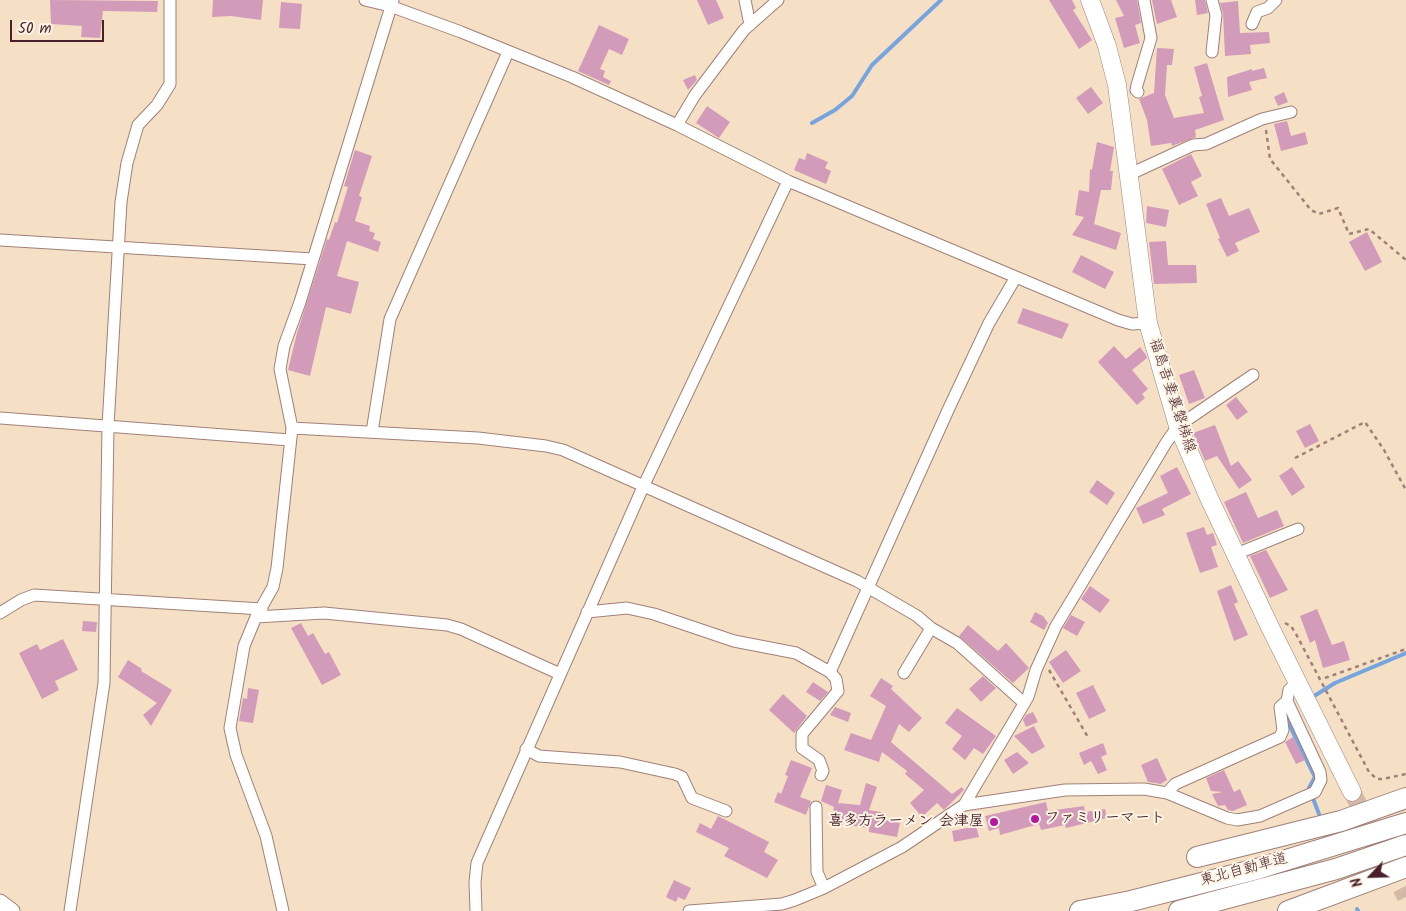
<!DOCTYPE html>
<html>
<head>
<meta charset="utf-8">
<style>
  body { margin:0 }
  #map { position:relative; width:1406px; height:911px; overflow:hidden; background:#f6e0c5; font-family:Kalam,sans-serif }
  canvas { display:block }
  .north { position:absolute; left:1346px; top:851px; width:50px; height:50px; -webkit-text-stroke:4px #fcf5e5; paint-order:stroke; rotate:246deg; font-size:14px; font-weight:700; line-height:20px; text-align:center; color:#4a1f2b }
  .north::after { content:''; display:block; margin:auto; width:18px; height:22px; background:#4a1f2b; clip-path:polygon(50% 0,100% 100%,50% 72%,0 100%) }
  .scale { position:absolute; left:10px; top:20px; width:94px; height:22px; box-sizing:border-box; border:2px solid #4a1f2b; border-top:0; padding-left:6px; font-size:15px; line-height:18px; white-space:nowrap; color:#4a1f2b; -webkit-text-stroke:4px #fcf5e5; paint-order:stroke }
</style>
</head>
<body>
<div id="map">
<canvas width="1406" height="911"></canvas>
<div class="north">N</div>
<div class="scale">50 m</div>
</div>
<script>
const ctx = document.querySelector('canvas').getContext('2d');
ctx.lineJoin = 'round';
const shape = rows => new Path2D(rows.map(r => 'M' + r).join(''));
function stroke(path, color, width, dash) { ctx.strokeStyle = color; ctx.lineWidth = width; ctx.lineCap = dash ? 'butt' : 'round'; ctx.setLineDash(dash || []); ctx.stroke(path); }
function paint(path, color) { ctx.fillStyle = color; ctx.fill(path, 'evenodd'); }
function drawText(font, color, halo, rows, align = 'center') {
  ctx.font = font + ' Kalam,"Klee One",sans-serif'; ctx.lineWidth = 4; ctx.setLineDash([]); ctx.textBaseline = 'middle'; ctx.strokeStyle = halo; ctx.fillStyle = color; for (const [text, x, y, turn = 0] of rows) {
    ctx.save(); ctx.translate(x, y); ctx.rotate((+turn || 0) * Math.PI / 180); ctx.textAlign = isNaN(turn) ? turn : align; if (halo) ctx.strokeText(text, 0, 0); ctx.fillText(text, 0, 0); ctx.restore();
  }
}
stroke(shape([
  [812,123,835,110,852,96,872,65,941,0],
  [1311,698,1335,683,1406,653],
  [1285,716,1315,777,1309,788,1319,814],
  [1357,909,1358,911]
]), '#75a4df', 4);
paint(shape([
  [50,0,158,1,157,12,103,11,100,38,81,37,82,26,51,24],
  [213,0,263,0,261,20,231,16,212,17],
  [697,0,716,0,724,18,708,25],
  [1049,0,1072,0,1076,8,1073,10,1092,40,1079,49],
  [1116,0,1137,0,1141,23,1135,25,1140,43,1124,48,1115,18,1124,16],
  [1152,0,1171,0,1177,17,1157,24],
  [1195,0,1205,0,1208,13,1197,15],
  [1238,1,1240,33,1269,32,1270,43,1250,45,1251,54,1225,56,1223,13,1220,3],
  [281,2,302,4,300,29,279,28],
  [599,25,629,39,622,55,609,49,600,69,605,71,603,77,611,81,609,85,578,71],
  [1157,48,1174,49,1172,65,1167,65,1165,95,1174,118,1204,113,1199,97,1202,96,1194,67,1207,63,1224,120,1195,130,1196,137,1172,146,1171,143,1151,146,1147,120,1139,99,1154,93],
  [1264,68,1267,78,1249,82,1252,90,1228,97,1227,77,1252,69,1252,71],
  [695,75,697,80,688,90,683,80],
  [1091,87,1103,103,1088,114,1076,98],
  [1284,92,1288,102,1278,106,1274,97],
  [707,106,730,122,719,138,696,123],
  [1287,121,1291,136,1305,132,1308,144,1281,151,1274,124],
  [1097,142,1114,147,1110,171,1113,171,1111,190,1101,190,1094,224,1121,233,1116,250,1072,235,1084,217,1075,215,1079,190,1089,192,1090,169,1092,170],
  [355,150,372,156,359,196,362,197,355,221,370,226,369,231,375,233,373,239,381,242,378,252,347,241,337,276,359,282,351,314,326,307,310,376,288,370,297,333,327,239,329,240,335,222,337,223,348,187,344,186],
  [807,153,828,162,825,168,831,171,826,184,794,170,799,158,805,160],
  [1191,154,1202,176,1191,182,1198,196,1179,205,1162,169],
  [1221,198,1229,216,1249,208,1260,232,1235,243,1239,251,1227,257,1218,239,1220,238,1206,204],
  [1147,206,1169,210,1166,227,1146,223],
  [1367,232,1382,262,1365,271,1349,242],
  [1166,241,1168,265,1196,265,1197,283,1154,284,1149,242],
  [1081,255,1114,272,1105,289,1072,272],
  [1023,308,1069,324,1062,339,1017,323],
  [1114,346,1126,359,1140,347,1146,355,1147,358,1132,370,1148,389,1142,394,1145,398,1137,405,1098,362],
  [1194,370,1205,398,1189,404,1179,375],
  [1236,397,1248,412,1237,420,1226,405],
  [1310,424,1319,441,1305,448,1296,431],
  [1215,425,1231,466,1238,461,1252,480,1239,489,1217,456,1205,461,1193,433],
  [1177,467,1191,494,1162,509,1165,515,1143,524,1136,508,1168,493,1160,476],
  [1292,467,1305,487,1292,496,1279,476],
  [1097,480,1115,493,1107,505,1089,492],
  [1246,492,1258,518,1277,510,1284,526,1243,543,1224,502],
  [1204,527,1207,535,1213,533,1217,545,1211,547,1218,567,1200,573,1186,533],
  [1266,550,1288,590,1270,598,1250,556],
  [1231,585,1238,602,1234,604,1248,635,1234,641,1217,591],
  [1090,586,1110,600,1100,613,1081,599],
  [1317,609,1332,645,1344,641,1350,660,1323,668,1315,640,1310,643,1300,616],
  [1035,612,1043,616,1048,623,1044,630,1030,622],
  [1071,615,1085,622,1077,636,1063,628],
  [83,621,97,622,96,632,82,631],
  [301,623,308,636,313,633,325,654,329,652,341,675,322,685,291,628],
  [968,625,998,651,1006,643,1029,668,1013,683,959,636],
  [63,639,78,670,55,681,59,690,42,699,19,653,37,644,40,650],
  [1066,650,1081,671,1063,683,1049,662],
  [128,660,142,669,141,671,172,690,151,726,143,715,157,703,118,677],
  [983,676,996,688,981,702,969,689],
  [881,678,893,686,891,689,922,718,909,732,899,724,891,742,952,794,962,787,964,790,944,810,937,803,922,817,910,803,924,790,905,774,907,771,882,752,879,762,844,750,851,733,871,740,886,706,870,696],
  [813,682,828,692,820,701,806,692],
  [1093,685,1106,711,1089,719,1076,693],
  [248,688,259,690,253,723,239,721,243,698,247,699],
  [783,694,807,716,794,733,769,710],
  [835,707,851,713,848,722,830,715],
  [957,708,996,736,983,754,974,748,965,760,952,749,962,736,945,723],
  [1033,712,1038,722,1026,727,1023,720,1026,715],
  [1034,726,1045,747,1032,754,1014,736],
  [1293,737,1305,760,1296,764,1285,742],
  [1103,743,1107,754,1101,757,1107,770,1098,774,1091,761,1084,765,1079,753],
  [1017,752,1029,763,1013,774,1004,760],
  [1157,758,1167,780,1161,784,1148,782,1141,765],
  [791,760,812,768,800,797,811,801,806,815,774,802,778,792,781,794,788,776,785,775],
  [1224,770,1234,792,1240,789,1247,805,1233,811,1228,810,1225,805,1218,806,1212,794,1223,792,1211,791,1206,778],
  [866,783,877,787,869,810,885,813,884,820,900,823,897,837,869,832,869,828,831,823,834,807,821,801,826,785,842,790,838,803,860,805],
  [1046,802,1048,811,1084,806,1085,812,1105,809,1107,818,1066,828,1065,825,1041,830,1039,824,1000,835,999,828,989,831,985,816],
  [718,816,769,842,764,852,778,860,767,878,724,856,729,848,696,832,700,823,711,829],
  [976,826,979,837,954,842,952,831],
  [674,880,691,888,685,900,678,897,676,902,666,897]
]), '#d29bba');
stroke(shape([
  [1352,792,1406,897]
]), '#d4b9a6', 18, [18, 9]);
const street = shape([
  [365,0,390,6,461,32,572,77,677,125,788,181,1118,320,1132,324,1148,323],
  [745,0,750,25],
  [1252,24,1257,12,1268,8,1276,0],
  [1212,52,1216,15,1212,0],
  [1138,92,1136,90,1137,85,1151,38,1144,0],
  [677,125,695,95,744,30,778,0],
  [1128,175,1193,145,1206,144,1262,119,1291,112],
  [0,240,313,259],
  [0,418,290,440],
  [292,428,478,438,546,446,563,450,857,581,917,616,931,628,957,643,1024,703],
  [372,432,390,319,508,52],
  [1236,554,1298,529],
  [587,612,627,608,654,614,734,641,796,653,830,672],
  [0,613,21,600,34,595,262,609],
  [256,617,324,613,447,625,461,629,560,674],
  [904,673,931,628],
  [526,749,539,756,620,762,675,774,682,777,692,798,726,811],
  [821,775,823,771,819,760,802,748,802,734,838,691,836,679,830,672,949,408,989,323,1016,277],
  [1167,793,1175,784,1280,737,1283,730,1280,707,1287,701],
  [964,805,1065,790,1144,789,1167,793,1227,818,1237,820,1260,816,1315,792,1321,780,1320,772,1287,701,1289,690,1297,682],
  [816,807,817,872,824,888],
  [70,911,104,683,108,426,121,202,127,163,138,125,157,105,170,84,170,0],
  [283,911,266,836,236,755,230,728,244,646,256,617,273,587,277,568,292,428,280,369,284,346,300,302,393,0],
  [476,911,475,882,477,863,643,487,788,181],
  [689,911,782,904,795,900,824,888,902,847,964,805,1028,697,1036,670,1056,626,1166,443,1178,426,1253,375]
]);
const secondary = shape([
  [0,902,12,911]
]);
const primary = shape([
  [1090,0,1107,46,1117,85,1148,323,1178,426,1209,498,1270,627,1352,792]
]);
const highway = shape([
  [1197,857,1341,821,1406,798],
  [1080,911,1131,901,1257,869,1406,823],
  [1179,911,1336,869,1406,845],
  [1288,911,1406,867]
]);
stroke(street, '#a08078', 13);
stroke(secondary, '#a08078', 17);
stroke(primary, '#a08078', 19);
stroke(highway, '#a08078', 22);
stroke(shape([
  [1266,130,1270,159,1311,210,1319,214,1338,208,1349,234,1369,229,1406,260],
  [1295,458,1365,422,1384,450,1406,490],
  [1285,623,1291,626,1296,634,1369,772,1377,779,1383,779,1406,774],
  [1049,670,1089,739],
  [1325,678,1406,649]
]), '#a08078', 2.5, [4, 4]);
stroke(street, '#fff', 11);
stroke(secondary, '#fff', 15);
stroke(primary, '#fff', 18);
stroke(highway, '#fff', 20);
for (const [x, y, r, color] of [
  [1035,819,5,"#b5179e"],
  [994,822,5,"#b5179e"]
]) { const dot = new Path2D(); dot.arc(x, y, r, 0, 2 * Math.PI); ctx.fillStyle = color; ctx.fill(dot); stroke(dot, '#fcf5e5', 2); }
drawText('15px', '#4a1f2b', '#fcf5e5', [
  ["福島吾妻裏磐梯線",1171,396,72],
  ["東北自動車道",1244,871,-15]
]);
drawText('bold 15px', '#4a1f2b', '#fcf5e5', [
  ["ファミリーマート",1045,819],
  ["喜多方ラーメン 会津屋",984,822,"right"]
], 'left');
</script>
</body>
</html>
